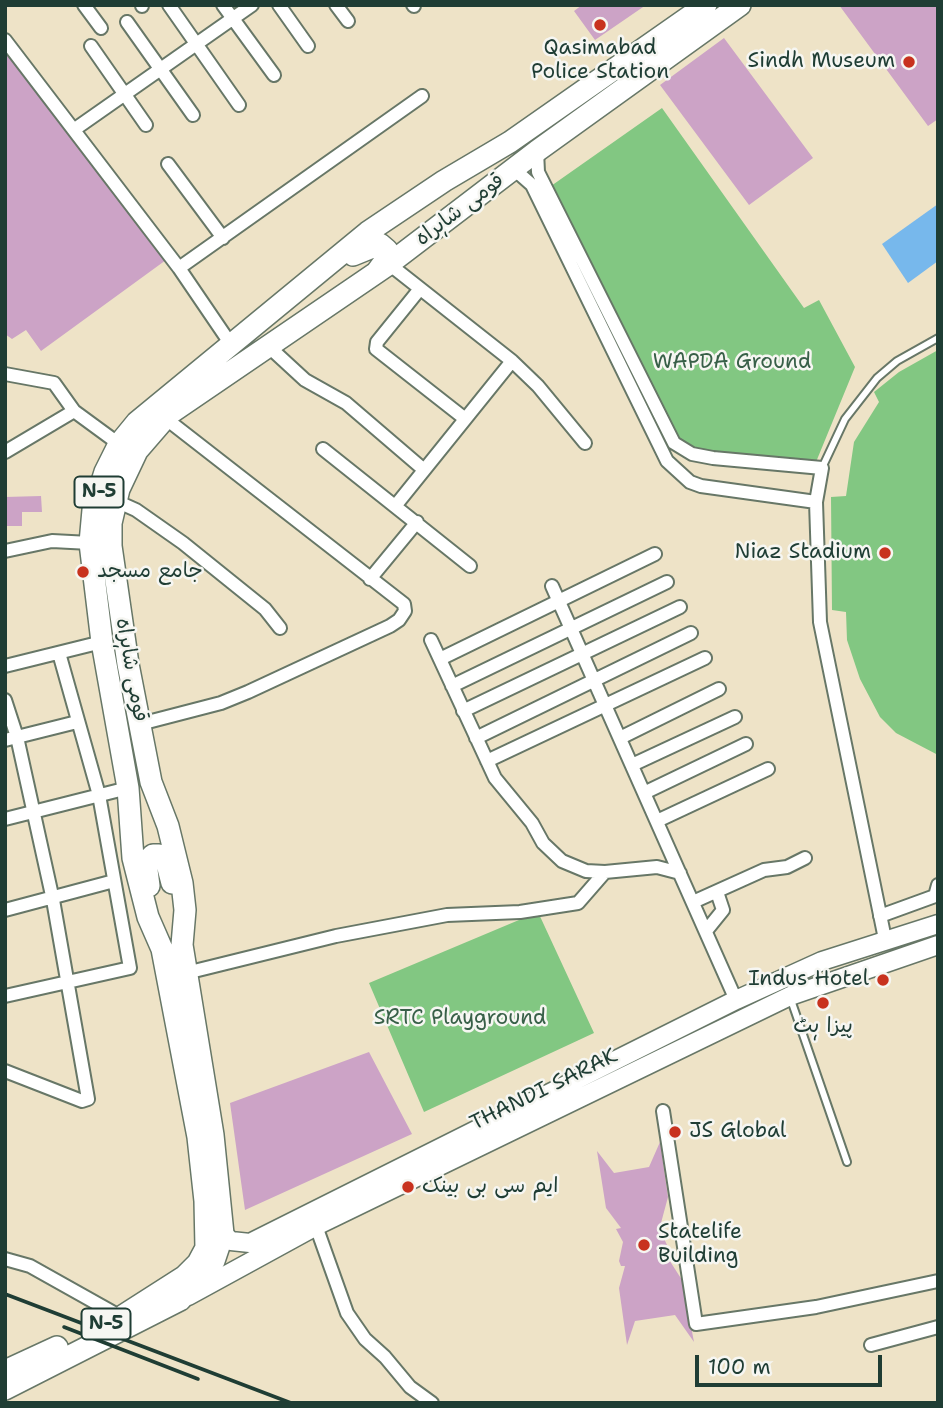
<!DOCTYPE html>
<html>
<head>
<meta charset="utf-8">
<style>
  body { margin:0 }
  #map { position:relative; width:943px; height:1408px; overflow:hidden; background:#eee3c7; font-family:"Shantell Sans",sans-serif }
  canvas { display:block }
  .frame { position:absolute; inset:0; border:7px solid #1f3d34; pointer-events:none }
  .scale { position:absolute; left:695px; top:1355px; width:187px; height:32px; box-sizing:border-box; border:4px solid #1f3d34; border-top:0; padding-left:9px; font-size:21px; line-height:24px; white-space:nowrap; color:#1f3d34; -webkit-text-stroke:5px #f6f6f2; paint-order:stroke }
</style>
</head>
<body>
<div id="map">
<canvas width="943" height="1408"></canvas>
<div class="frame"></div>
<div class="scale">100 m</div>
</div>
<script>
const ctx = document.querySelector('canvas').getContext('2d');
ctx.lineJoin = 'round';
function paint(path, color) { ctx.fillStyle = color; ctx.fill(path, 'evenodd'); }
const shape = rows => new Path2D(rows.map(r => 'M' + r).join(''));
function stroke(path, color, width, dash) { ctx.strokeStyle = color; ctx.lineWidth = width; ctx.lineCap = dash ? 'butt' : 'round'; ctx.setLineDash(dash || []); ctx.stroke(path); }
function drawText(font, color, halo, rows, align = 'center') {
  ctx.font = font + ' "Shantell Sans","Playpen Sans Arabic",sans-serif'; ctx.lineWidth = 5; ctx.setLineDash([]); ctx.textBaseline = 'middle'; ctx.strokeStyle = halo; ctx.fillStyle = color; for (const [text, x, y, turn = 0] of rows) {
    ctx.save(); ctx.translate(x, y); ctx.rotate((+turn || 0) * Math.PI / 180); ctx.textAlign = isNaN(turn) ? turn : align; if (halo) ctx.strokeText(text, 0, 0); ctx.fillText(text, 0, 0); ctx.restore();
  }
}
paint(shape([
  [662,108,804,308,819,300,855,367,816,462,672,449,551,186],
  [938,350,938,755,896,733,880,717,860,679,847,640,846,612,832,610,831,497,846,496,854,442,879,402,874,392,899,372],
  [538,912,594,1033,424,1112,369,983]
]), '#82c782');
paint(shape([
  [938,204,938,261,908,283,882,244]
]), '#77b8ec');
paint(shape([
  [582,5,646,5,595,40,574,11],
  [839,5,938,5,938,119,928,126],
  [724,38,813,158,749,205,660,85],
  [5,43,166,260,41,351,26,330,12,339,5,334],
  [41,496,42,512,22,512,22,526,5,526,5,497],
  [369,1052,412,1134,245,1210,230,1103],
  [660,1142,668,1197,661,1223,665,1222,662,1234,671,1254,666,1255,682,1280,694,1342,675,1315,635,1321,627,1345,619,1288,625,1266,621,1266,619,1261,623,1242,616,1229,621,1228,606,1208,597,1151,614,1173,649,1167]
]), '#cca3c6');
const service = shape([
  [822,468,845,419,877,378,897,361,938,338],
  [790,997,847,1162]
]);
const minor = shape([
  [84,5,101,28],
  [142,5,142,6],
  [169,5,239,105],
  [223,5,274,75],
  [279,5,308,46],
  [336,5,348,21],
  [413,5,414,6],
  [127,22,193,115],
  [5,40,179,268,230,343],
  [91,46,146,125],
  [75,129,252,5],
  [537,151,538,172,674,443,692,454,713,458,822,468,816,502,820,622,885,939],
  [168,164,223,238],
  [515,170,532,185,667,461,690,482,701,486,816,502],
  [389,264,512,361,538,386,585,443],
  [179,268,422,96],
  [419,290,377,342,376,349,464,418],
  [267,345,305,380,346,403,423,469],
  [5,374,54,383,74,411,119,444],
  [323,449,470,566],
  [5,452,74,411],
  [116,501,136,510,183,543,265,609,280,628],
  [396,505,512,361],
  [5,551,52,541,90,543],
  [370,579,417,522],
  [552,586,736,1000],
  [431,640,495,778,532,823,543,843,562,861,586,871,605,872,657,867,680,873],
  [440,659,655,554],
  [5,666,102,642],
  [452,686,667,582],
  [5,700,17,737,53,900,88,1099,82,1101,5,1071],
  [463,711,680,607],
  [140,724,221,703,248,692,390,626,399,620,405,611,404,604,165,418],
  [476,738,691,633],
  [620,738,719,689],
  [5,740,77,722],
  [487,761,705,658],
  [632,765,735,717],
  [644,793,746,744],
  [5,819,128,788],
  [657,821,768,769],
  [693,902,764,870,787,867,805,858],
  [5,910,114,881],
  [880,916,935,896,938,885],
  [706,931,723,910,717,892],
  [186,973,336,936,447,915,520,912,578,903,605,872],
  [5,996,130,968,99,795,59,653],
  [663,1111,696,1324,816,1307,938,1281],
  [316,1226,347,1313,365,1339,385,1357,410,1387,432,1403],
  [5,1259,30,1266,121,1317],
  [871,1345,938,1327]
]);
const secondary = shape([
  [223,1234,231,1241,250,1243,736,1000,822,961,938,924],
  [188,1296,316,1226,790,996,938,945]
]);
const trunk = shape([
  [353,255,380,244,387,250,387,258,376,273],
  [149,886,146,862,153,855,159,855,166,860,172,883],
  [124,1315,185,1276,198,1263,206,1248,205,1201,198,1137,162,949,148,917,133,858,128,788,102,642,90,543,93,510,105,472,119,444,137,422,368,232,444,181,510,142,706,5],
  [5,1371,57,1347],
  [5,1389,180,1300,214,1261,223,1234,213,1135,182,945,185,910,182,883,168,826,151,782,128,664,111,546,111,523,119,489,137,451,169,414,389,264,537,151,740,5]
]);
stroke(service, '#677767', 10);
stroke(minor, '#677767', 16);
stroke(secondary, '#677767', 21);
stroke(trunk, '#677767', 24);
stroke(service, '#fff', 6);
stroke(minor, '#fff', 12);
stroke(secondary, '#fff', 18);
stroke(trunk, '#fff', 21);
stroke(shape([
  [5,1294,291,1403],
  [64,1327,198,1379]
]), '#1f3d34', 3.5);
for (const [x, y, r, color] of [
  [600,25,7,"#c8321e"],
  [909,62,7,"#c8321e"],
  [885,553,7,"#c8321e"],
  [83,572,7,"#c8321e"],
  [883,980,7,"#c8321e"],
  [823,1003,7,"#c8321e"],
  [675,1132,7,"#c8321e"],
  [408,1187,7,"#c8321e"],
  [644,1245,7,"#c8321e"]
]) { const dot = new Path2D(); dot.arc(x, y, r, 0, 2 * Math.PI); ctx.fillStyle = color; ctx.fill(dot); stroke(dot, '#f6f6f2', 2.5); }
for (const [x, y, w] of [
  [99,492,49],
  [106,1324,49]
]) { const box = new Path2D(); box.roundRect(x - w / 2, y - 15.5, w, 31, 5); ctx.fillStyle = '#f6f6f2'; ctx.fill(box); stroke(box, '#1f3d34', 2); }
drawText('bold 19px', '#1f3d34', null, [
  ["N-5",99,492],
  ["N-5",106,1324]
]);
drawText('21px', '#1f3d34', '#f6f6f2', [
  ["Qasimabad",600,49,"center"],
  ["Police Station",600,73,"center"],
  ["Sindh Museum",895,62,"right"],
  ["Niaz Stadium",871,553,"right"],
  ["جامع مسجد",97,572],
  ["Indus Hotel",869,980,"right"],
  ["پیزا ہٹ",823,1027,"center"],
  ["JS Global",689,1132],
  ["ایم سی بی بینک",422,1187],
  ["Statelife",658,1233],
  ["Building",658,1257]
], 'left');
drawText('21px', '#1f3d34', '#f6f6f2', [
  ["قومی شاہراہ",460,210,-37],
  ["قومی شاہراہ",131,670,80],
  ["THANDI SARAK",544,1090,-26]
]);
drawText('21px', '#386048', '#f6f6f2', [
  ["WAPDA Ground",732,363],
  ["SRTC Playground",460,1019]
]);
</script>
</body>
</html>
